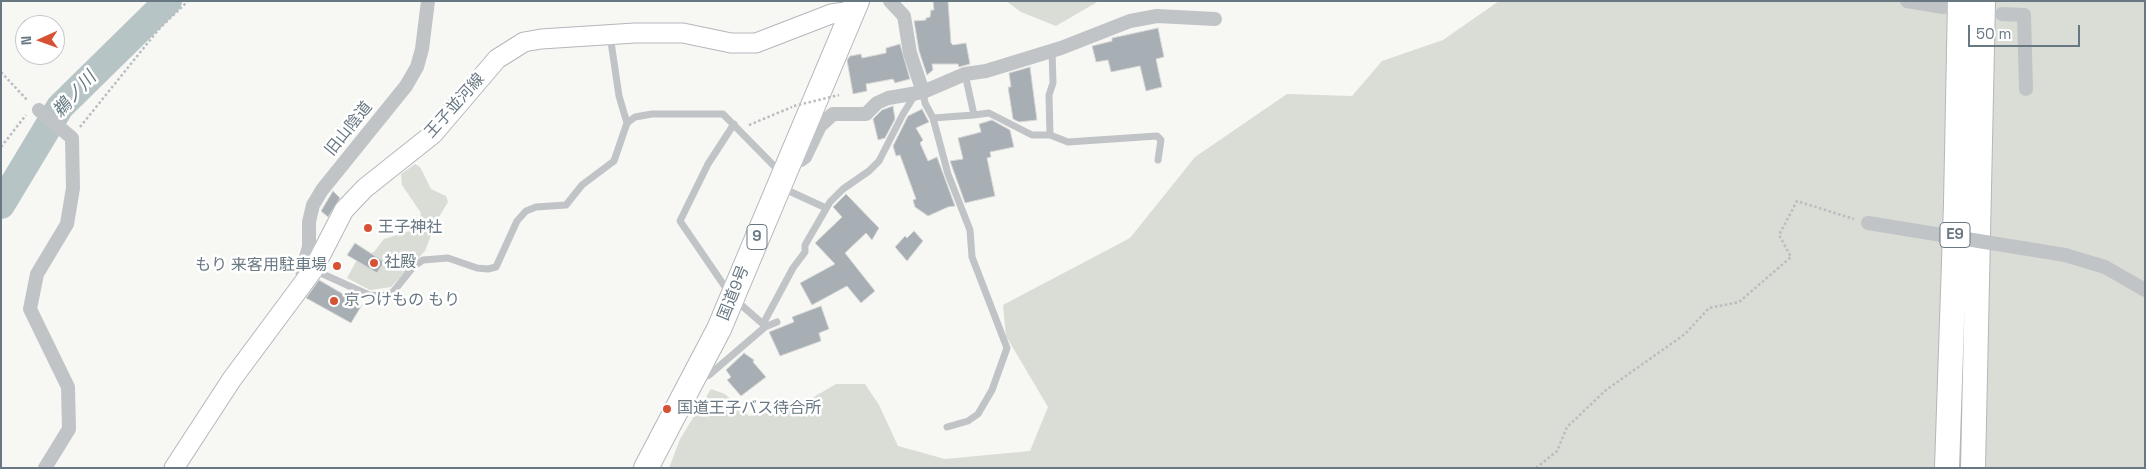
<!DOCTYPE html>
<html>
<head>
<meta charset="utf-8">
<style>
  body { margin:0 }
  #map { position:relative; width:2146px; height:469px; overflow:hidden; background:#f7f7f4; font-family:"Space Grotesk",sans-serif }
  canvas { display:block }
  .frame { position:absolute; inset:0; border:2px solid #687883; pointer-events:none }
  .north { position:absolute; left:15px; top:15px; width:50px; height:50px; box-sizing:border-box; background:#fff; border:1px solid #c3c9cd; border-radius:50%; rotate:268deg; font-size:14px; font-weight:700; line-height:20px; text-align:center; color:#687883 }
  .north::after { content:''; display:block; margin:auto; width:18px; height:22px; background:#d75134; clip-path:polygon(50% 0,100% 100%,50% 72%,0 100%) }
  .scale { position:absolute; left:1968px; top:25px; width:112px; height:22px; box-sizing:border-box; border:2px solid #687883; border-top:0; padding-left:6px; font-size:15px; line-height:18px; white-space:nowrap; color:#687883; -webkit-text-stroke:4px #fff; paint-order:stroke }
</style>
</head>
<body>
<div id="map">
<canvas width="2146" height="469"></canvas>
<div class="frame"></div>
<div class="north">N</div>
<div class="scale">50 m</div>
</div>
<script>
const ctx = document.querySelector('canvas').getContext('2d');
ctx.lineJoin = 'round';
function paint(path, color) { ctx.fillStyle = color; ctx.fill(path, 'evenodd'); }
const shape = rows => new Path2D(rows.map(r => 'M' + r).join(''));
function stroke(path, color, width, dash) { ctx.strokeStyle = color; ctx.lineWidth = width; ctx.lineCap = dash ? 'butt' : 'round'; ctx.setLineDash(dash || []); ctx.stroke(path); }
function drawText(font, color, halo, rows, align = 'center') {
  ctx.font = font + ' "Space Grotesk","Noto Sans JP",sans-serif'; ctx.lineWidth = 5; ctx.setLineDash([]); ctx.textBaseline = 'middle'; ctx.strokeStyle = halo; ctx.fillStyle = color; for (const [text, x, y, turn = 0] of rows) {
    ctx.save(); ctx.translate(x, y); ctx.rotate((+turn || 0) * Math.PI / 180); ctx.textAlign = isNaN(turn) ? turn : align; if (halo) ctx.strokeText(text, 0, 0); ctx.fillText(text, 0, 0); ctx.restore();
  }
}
paint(shape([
  [1006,1,1099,1,1056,26,1021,12],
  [1499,1,2145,1,2145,468,669,468,680,439,711,389,725,394,749,416,795,408,836,384,865,384,879,405,898,446,945,459,1030,451,1048,407,1006,336,1003,305,1130,238,1195,157,1287,94,1352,96,1382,61,1443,40],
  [415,164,420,167,431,189,446,196,448,202,436,222,425,251,391,287,370,290,347,278,358,258,374,252,384,239,416,229,419,224,421,213,402,185,401,174]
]), '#d9ddd5');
stroke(shape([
  [1,205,60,107,168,1]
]), '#b7c4c6', 28);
const building = shape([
  [933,1,948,1,951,43,953,45,966,43,970,64,959,67,958,64,932,64,933,70,927,75,919,51,914,21,926,20,926,18,930,17,931,10,934,10,933,1],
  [1158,28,1164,57,1156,59,1162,87,1146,91,1140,66,1111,72,1108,60,1096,62,1092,46,1112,41,1112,38,1158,28],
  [900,44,910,79,895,83,893,79,866,84,867,91,853,94,847,60,850,56,861,54,862,58,886,53,886,48,900,44],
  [1030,67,1037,120,1019,122,1013,119,1008,87,1011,87,1009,73,1030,67],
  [893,106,895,119,885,138,878,140,873,119,882,110,893,106],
  [922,109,929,122,916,128,923,140,920,143,928,161,937,157,955,206,948,207,928,216,915,207,913,200,916,199,900,155,896,156,893,146,908,116,922,109],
  [992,120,1010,130,1014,147,990,152,991,157,987,158,995,196,965,203,950,161,963,159,958,138,981,132,979,124,992,120],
  [333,191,340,198,328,217,321,211,333,191],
  [846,194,879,228,872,240,866,233,845,253,875,291,861,303,847,286,812,305,800,283,835,264,815,243,842,217,833,207,846,194],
  [914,231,923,241,907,261,895,247,905,236,907,238,914,231],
  [355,243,384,262,377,273,347,255,355,243],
  [319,280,362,305,351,323,306,298,319,280],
  [821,306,829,329,819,333,821,341,780,356,769,332,794,322,792,317,821,306],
  [744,353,754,360,753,362,766,377,741,396,727,380,731,377,726,370,744,353]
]);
paint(building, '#a8afb4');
stroke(building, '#d8d8d6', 1);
const secondary = shape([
  [174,468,232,379,313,270,344,210,365,188,433,134,497,59,524,42,541,39,635,33,683,33,731,43,756,43,831,14,853,11]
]);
const highway = shape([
  [646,468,719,329,857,1],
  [1947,468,1956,203,1960,1],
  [1973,468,1983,1]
]);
stroke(secondary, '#b3b8bc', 21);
stroke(highway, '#b3b7ba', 26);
stroke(shape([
  [1,72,28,101],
  [749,125,792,107],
  [80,127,159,29,188,1],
  [1,147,26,115],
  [1536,468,1557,451,1567,427,1606,390,1685,334,1709,308,1739,302,1791,257,1779,235,1797,201,1854,219]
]), '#babdbf', 2.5, [2.5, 2.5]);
stroke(shape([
  [610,35,619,96,627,123],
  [974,115,989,113,1032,135,1050,135,1049,95,1053,83,1052,50],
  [933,118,974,115,965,74],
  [734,124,708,164,680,221,732,297,763,324],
  [1050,135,1068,142,1157,136,1161,140,1158,160],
  [787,185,789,191,826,208],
  [314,270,369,295,382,296,393,292,414,266,423,260,448,258,477,268,488,269,496,267,517,221,526,211,536,207,566,205,582,185,614,161,627,123,635,117,652,114,723,114,781,173],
  [765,327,777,322],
  [700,379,709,375,765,327,763,324,793,268,805,252,805,245,830,202,843,189,869,171,879,161,903,114,913,98,923,92,925,103,933,118,948,174,970,230,972,257,1007,348,992,390,978,414,968,421,947,427]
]), '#c0c4c7', 7);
stroke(shape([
  [890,1,904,16,910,53,923,92],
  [1907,1,1943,7],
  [2002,14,2024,15,2026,89],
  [39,110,72,138,73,188,67,224,37,274,30,309,68,387,69,429,45,468],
  [789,162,801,160,805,157,820,126,833,114,866,114,877,103,888,98,923,92,965,74,986,71,1061,48,1130,21,1157,16,1215,19],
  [2065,255,2105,267,2145,290],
  [306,280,302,271,309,247,309,222,313,205,322,190,406,86,417,67,422,49,428,1]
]), '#c0c4c7', 14);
stroke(secondary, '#fff', 19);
stroke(highway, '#fff', 24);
stroke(shape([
  [794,106,839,95]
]), '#babdbf', 2.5, [2.5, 2.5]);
stroke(shape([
  [1868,223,2065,255]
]), '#c0c4c7', 14);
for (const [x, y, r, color] of [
  [368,228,5,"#d75134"],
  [374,263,5,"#d75134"],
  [337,266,5,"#d75134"],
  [334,301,5,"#d75134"],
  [667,409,5,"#d75134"]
]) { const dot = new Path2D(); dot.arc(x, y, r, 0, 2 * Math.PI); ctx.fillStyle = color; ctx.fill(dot); stroke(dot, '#fff', 2); }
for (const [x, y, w] of [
  [1955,235,30],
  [757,237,20]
]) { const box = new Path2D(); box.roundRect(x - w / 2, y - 12.5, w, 25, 4); ctx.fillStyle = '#fff'; ctx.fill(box); stroke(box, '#687883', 1); }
drawText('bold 15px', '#687883', null, [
  ["E9",1955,235],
  ["9",757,237]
]);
drawText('16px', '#687883', '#fff', [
  ["王子並河線",455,106,-48],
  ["旧山陰道",349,129,-51],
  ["国道9号",734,293,-68]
]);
drawText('16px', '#687883', '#fff', [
  ["王子神社",378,228],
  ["社殿",384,263],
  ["もり 来客用駐車場",327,266,"right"],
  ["京つけもの もり",344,301],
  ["国道王子バス待合所",677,409]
], 'left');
drawText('italic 18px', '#63797f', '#fff', [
  ["鵜ノ川",75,95,-48]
]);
</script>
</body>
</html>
